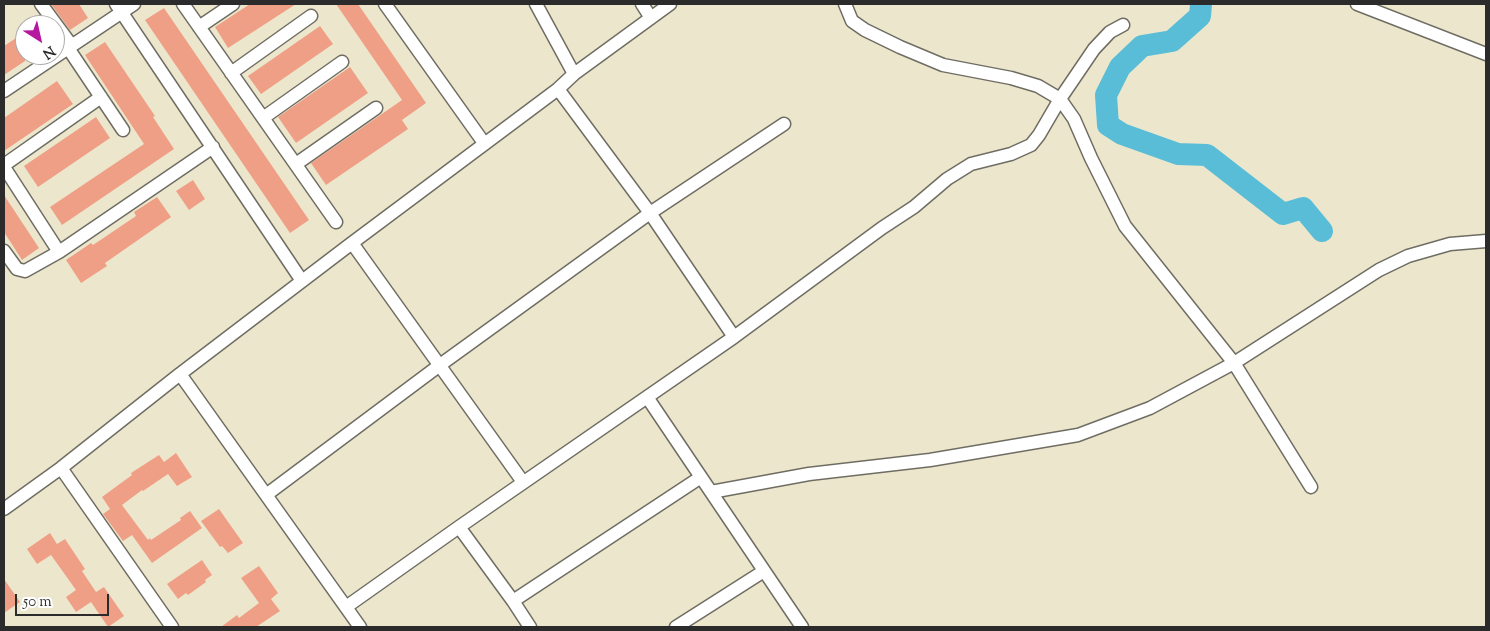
<!DOCTYPE html>
<html>
<head>
<meta charset="utf-8">
<style>
  body { margin:0 }
  #map { position:relative; width:1490px; height:631px; overflow:hidden; background:#ece7cc; font-family:"Sorts Mill Goudy",serif }
  canvas { display:block }
  .frame { position:absolute; inset:0; border:5px solid #2b2b2b; pointer-events:none }
  .north { position:absolute; left:15px; top:15px; width:50px; height:50px; box-sizing:border-box; background:#fff; border:1px solid #aaa; border-radius:50%; rotate:145deg; font-size:14px; font-weight:700; line-height:20px; text-align:center; color:#2b2b2b }
  .north::after { content:''; display:block; margin:auto; width:18px; height:22px; background:#b5179e; clip-path:polygon(50% 0,100% 100%,50% 72%,0 100%) }
  .scale { position:absolute; left:15px; top:594px; width:94px; height:22px; box-sizing:border-box; border:2px solid #2b2b2b; border-top:0; padding-left:6px; font-size:15px; line-height:18px; white-space:nowrap; color:#2b2b2b; -webkit-text-stroke:4px #fff; paint-order:stroke }
</style>
</head>
<body>
<div id="map">
<canvas width="1490" height="631"></canvas>
<div class="frame"></div>
<div class="north">N</div>
<div class="scale">50 m</div>
</div>
<script>
const ctx = document.querySelector('canvas').getContext('2d');
ctx.lineJoin = 'round';
const shape = rows => new Path2D(rows.map(r => 'M' + r).join(''));
function stroke(path, color, width, dash) { ctx.strokeStyle = color; ctx.lineWidth = width; ctx.lineCap = dash ? 'butt' : 'round'; ctx.setLineDash(dash || []); ctx.stroke(path); }
function paint(path, color) { ctx.fillStyle = color; ctx.fill(path, 'evenodd'); }
stroke(shape([
  [1201,4,1200,16,1172,41,1142,46,1120,67,1106,95,1108,125,1122,134,1178,154,1207,155,1283,214,1303,208,1322,231]
]), '#59bdd7', 22);
paint(shape([
  [51,4,79,4,88,18,70,30],
  [250,4,296,4,228,48,215,27],
  [336,4,358,4,426,103,402,120,408,129,326,185,311,163,402,100],
  [164,8,309,220,290,233,145,20],
  [320,26,333,44,261,94,248,76],
  [25,32,25,61,4,75,4,46],
  [105,42,155,116,153,117,174,149,62,225,50,207,144,144,85,55],
  [350,67,368,93,296,143,278,117],
  [57,81,73,104,4,151,4,118],
  [96,117,110,138,38,187,24,166],
  [193,180,205,199,189,210,176,191],
  [4,195,39,248,22,260,4,232],
  [157,197,171,217,105,263,107,266,81,283,66,260,91,243,93,245,136,216,134,212],
  [176,453,192,477,177,486,168,474,143,491,142,490,122,505,148,540,150,538,151,540,181,520,180,518,190,511,202,528,152,563,132,535,123,541,103,514,110,509,102,497,132,475,131,473,159,455,164,462],
  [219,509,243,543,228,553,222,546,220,547,201,521],
  [50,533,57,544,65,539,85,569,82,571,96,592,104,587,124,616,108,627,91,602,76,612,66,597,76,590,51,555,37,564,27,549],
  [202,560,212,575,205,580,206,582,188,595,186,593,178,599,167,584],
  [259,566,278,593,271,599,280,611,256,627,221,627,237,615,239,618,259,603,241,578],
  [4,579,20,602,4,613]
]), '#ef9f86');
const minor = shape([
  [41,4,72,46],
  [116,4,302,281],
  [183,4,336,222],
  [385,4,484,143],
  [536,4,574,74],
  [642,4,651,18],
  [845,4,852,21,865,30,900,47,943,65,1011,78,1038,86,1060,99,1074,119,1091,158,1125,226,1234,363,1311,487],
  [1357,4,1486,54],
  [199,27,233,4],
  [68,48,123,130],
  [231,73,311,16],
  [558,89,650,213,734,337],
  [4,91,134,4],
  [263,118,342,62],
  [296,164,376,108],
  [4,165,101,97],
  [4,167,59,252,213,147],
  [352,243,558,89,574,74,670,4],
  [4,251,17,269,25,271,59,252],
  [180,374,352,243,523,482],
  [647,397,802,627],
  [61,468,172,627],
  [711,492,809,474,930,460,1078,435,1150,408,1234,363,1379,270,1408,256,1450,244,1486,241],
  [266,495,440,365,650,213,784,124],
  [4,509,61,468,180,374,360,627],
  [459,527,513,601,530,627],
  [513,601,701,477],
  [346,607,459,527,734,337,882,228,914,207,947,179,971,164,1011,154,1031,145,1039,135,1060,99,1094,49,1110,32,1123,25],
  [676,627,764,571]
]);
stroke(minor, '#6f6d63', 15);
stroke(minor, '#fff', 12);
</script>
</body>
</html>
